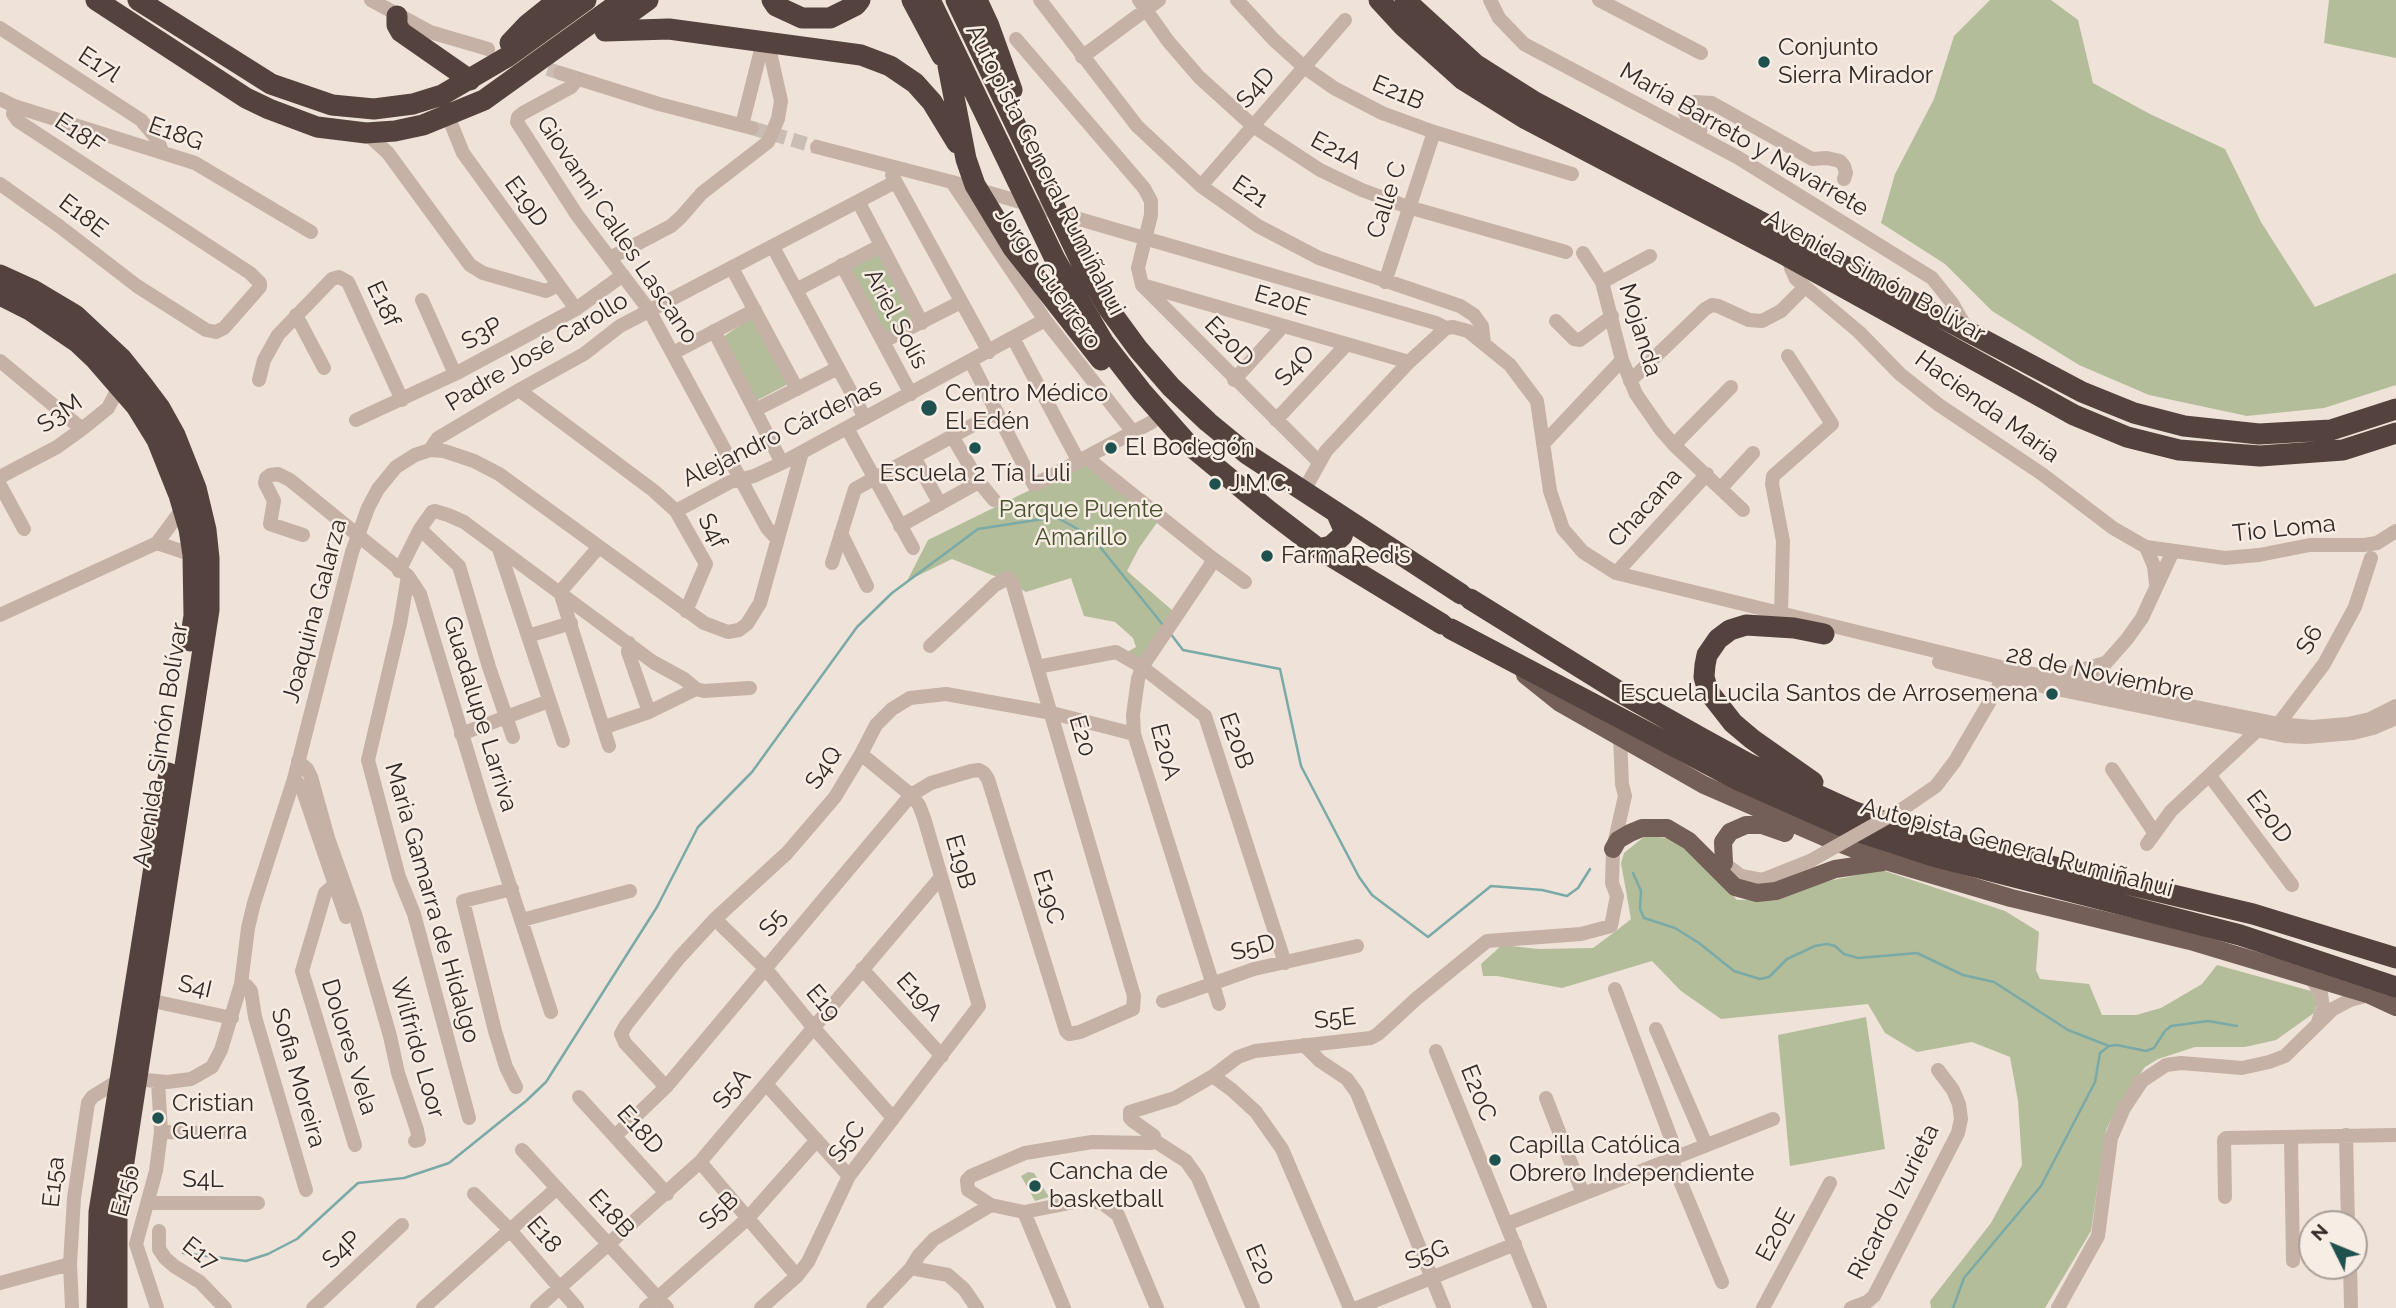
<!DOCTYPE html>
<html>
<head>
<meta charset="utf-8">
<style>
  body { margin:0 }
  #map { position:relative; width:2396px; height:1308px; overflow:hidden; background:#efe2d8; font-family:Raleway,sans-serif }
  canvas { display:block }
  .north { position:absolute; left:2298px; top:1210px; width:70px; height:70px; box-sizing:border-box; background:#f7ede4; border:2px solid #a89f98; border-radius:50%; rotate:313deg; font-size:19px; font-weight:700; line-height:28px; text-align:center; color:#322926 }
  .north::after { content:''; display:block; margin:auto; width:24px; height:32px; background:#1f514f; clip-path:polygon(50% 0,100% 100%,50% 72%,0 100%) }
</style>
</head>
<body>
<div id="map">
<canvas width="2396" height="1308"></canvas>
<div class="north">N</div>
</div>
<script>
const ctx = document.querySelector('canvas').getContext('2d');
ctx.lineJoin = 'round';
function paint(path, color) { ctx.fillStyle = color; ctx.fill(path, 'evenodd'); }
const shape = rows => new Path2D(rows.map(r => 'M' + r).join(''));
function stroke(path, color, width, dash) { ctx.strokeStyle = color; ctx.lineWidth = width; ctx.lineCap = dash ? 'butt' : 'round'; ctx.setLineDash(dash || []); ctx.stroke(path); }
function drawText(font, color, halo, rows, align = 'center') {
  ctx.font = font + ' Raleway,sans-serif'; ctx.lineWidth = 5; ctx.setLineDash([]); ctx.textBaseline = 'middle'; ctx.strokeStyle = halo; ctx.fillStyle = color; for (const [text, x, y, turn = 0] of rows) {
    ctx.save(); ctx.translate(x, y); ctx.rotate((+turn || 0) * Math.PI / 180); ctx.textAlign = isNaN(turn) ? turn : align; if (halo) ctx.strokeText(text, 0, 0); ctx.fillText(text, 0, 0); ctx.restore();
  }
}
paint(shape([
  [1990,0,2051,0,2078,20,2093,83,2150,114,2225,149,2261,222,2315,307,2396,273,2396,385,2324,408,2247,416,2149,395,2079,365,1992,311,1945,264,1881,223,1895,174,1934,99,1954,36],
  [2329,0,2396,0,2396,58,2324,43],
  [879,249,921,320,884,338,847,264],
  [755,315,790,383,752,403,717,341],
  [1087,458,1161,517,1139,548,1127,571,1173,611,1141,662,1127,652,1136,647,1133,638,1115,622,1084,616,1071,578,1026,592,1002,579,952,559,907,581,928,540,1030,490],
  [1645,836,1671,838,1698,857,1737,900,1764,899,1823,882,1882,870,2005,911,2039,932,2036,970,2040,979,2089,984,2102,1015,2136,1015,2161,1008,2202,984,2217,965,2311,991,2317,1001,2314,1013,2276,1040,2245,1047,2195,1047,2158,1059,2145,1067,2121,1101,2106,1130,2091,1231,2045,1308,1931,1308,1930,1301,1991,1223,2022,1165,2018,1101,2010,1057,1972,1042,1917,1052,1885,1033,1868,1004,1721,1019,1681,991,1652,961,1562,988,1497,976,1483,976,1481,964,1502,945,1538,949,1593,948,1616,931,1631,919,1621,863,1624,853],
  [1866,1017,1885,1149,1790,1166,1778,1035],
  [1028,1172,1034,1173,1049,1197,1035,1201,1021,1176]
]), '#b4bd9a');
stroke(shape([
  [1170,633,1183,650,1280,669,1301,766,1359,877,1372,895,1428,937,1491,886,1542,890,1567,896,1578,888,1590,869],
  [1633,873,1641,891,1640,909,1644,918,1675,928,1699,943,1734,971,1760,979,1769,977,1787,959,1815,946,1827,944,1835,946,1844,954,1858,958,1917,953,1963,975,1994,982,2068,1030,2109,1046,2117,1045,2146,1051,2154,1048,2165,1031,2171,1026,2208,1021,2237,1026],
  [183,1253,246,1261,268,1254,297,1239,358,1183,404,1178,449,1163,526,1101,546,1082,657,907,698,827,752,772,857,627,892,593,978,529,1056,517,1092,537,1163,625],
  [1953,1308,1964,1278,2041,1186,2095,1082,2100,1053,2109,1046]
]), '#7aaaa7', 2.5);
stroke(shape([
  [528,62,560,73],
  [752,128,817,147]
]), '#c9bdb4', 14, [14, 7]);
stroke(shape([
  [371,0,430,32,488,49],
  [1040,0,1137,126,1201,186,1258,226,1319,258,1460,306,1474,315,1482,326,1484,343],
  [1139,0,1168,41,1199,77,1253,126,1320,170,1362,190,1408,207,1566,252],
  [1237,0,1274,40,1304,67,1334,88,1382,113,1434,132,1572,174],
  [1490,0,1499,18,1524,44,1737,157,1932,278,1952,303,1967,329],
  [1599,0,1701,53],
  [0,28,141,120,157,139,162,151],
  [1016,39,1144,188,1151,201,1151,215,1138,268,1142,285,1319,462],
  [1082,57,1159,0],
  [560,73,659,104,752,128],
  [577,80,571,87,523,113,518,117,517,122,577,215,649,310,767,528,777,539],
  [0,99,14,106,13,114,18,121,250,273,260,283,260,287,224,328,216,332,206,330,137,286,59,226,0,184],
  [14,106,195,163,311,232],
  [448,116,463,153,576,309],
  [742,125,763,42],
  [1701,129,1690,123,1685,112,1695,102,1712,103,1812,159,1827,158,1840,161,1844,166,1846,173,1844,179],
  [366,133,388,153,470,265,483,273,546,291,558,285],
  [817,147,952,182,1436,323,1446,328,1453,327,1468,331,1510,365,1537,401,1550,491,1563,529,1583,552,1616,573,2009,669,2279,724,2312,727,2348,724,2370,719,2396,706],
  [892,175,989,352],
  [952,182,1045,320,1133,432],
  [1201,186,1345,20],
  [859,203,922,323],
  [773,247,865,418],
  [1583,253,1602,282,1622,360,1636,394,1661,430,1674,445,1743,510],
  [610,258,671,226,681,217,702,193,768,142,778,119,781,101,768,43],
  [1790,258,1791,268,1796,279,1859,332,1900,374,1939,405,2042,474,2113,528,2146,547,2225,558,2259,555,2310,545,2364,545,2377,543,2396,531],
  [842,265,911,394],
  [732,268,797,389],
  [1385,282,1434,132],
  [1602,282,1650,256],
  [1142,285,1409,362],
  [796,290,880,246],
  [422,300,455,374],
  [296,315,324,368],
  [1556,321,1574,339,1580,340,1612,316],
  [714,331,782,463],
  [1013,338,1079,462],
  [884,341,961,302],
  [673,353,755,310],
  [0,361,82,429],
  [971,362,1034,485,1152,422],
  [259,380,264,360,278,335,332,279,339,277,348,282,402,400],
  [1234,380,1283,326],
  [1630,381,1705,309,1712,305,1718,306,1749,320,1762,321,1781,311,1804,288],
  [519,390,654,491,676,511,706,564,686,611],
  [755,410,838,368],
  [356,420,455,374,576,309,623,275],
  [1276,420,1347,344],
  [847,428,913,548],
  [952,436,979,482,994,500],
  [1543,444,1622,360],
  [1674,445,1731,387],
  [430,450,438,438,519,390,584,354,620,326,895,182],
  [914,457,940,504],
  [1087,458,1212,558,1210,566,1142,667,1138,679,1133,715,1134,734,1219,1004],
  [0,477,57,447,82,429,108,408,119,387],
  [0,485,24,529],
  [1721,488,1753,453],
  [1303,492,1326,451,1409,362,1446,328],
  [676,511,730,482,754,476,782,463,1045,320],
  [900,526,979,482],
  [420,529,459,566,489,667,513,737],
  [841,533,867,586],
  [303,535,270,524,274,501,265,483,266,478,270,475,278,474,290,480,408,576,420,594,482,800,551,1012],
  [157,543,193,555],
  [2146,547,2154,566,2156,584],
  [499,549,563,741],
  [1212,558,1245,582],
  [832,563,855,489,997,412],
  [399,571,420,529,432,512,435,511,448,515,464,522,653,662,684,679,696,689],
  [1616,573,1707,474],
  [408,576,400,624,368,760,399,877,414,914,469,1118],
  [560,592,609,746],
  [560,592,598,548],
  [1781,613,1783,541,1772,484,1773,476,1832,424,1788,356],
  [0,615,157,543,183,508],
  [528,636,571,623],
  [629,643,628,652,649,712],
  [1939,662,2003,678,2285,736,2306,737,2353,733,2373,728,2396,718],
  [1037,667,1116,652,1142,667,1205,716,1285,963],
  [2063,684,2068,676,2074,672,2105,663],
  [2083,689,2127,639,2142,618,2173,551],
  [605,727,649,712,696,689,704,691,750,688],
  [2274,730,2324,664,2355,607,2371,558],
  [461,734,549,701],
  [298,761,307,769,311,777,328,838,355,914,390,1036,398,1073,417,1130,419,1140,415,1141],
  [2112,769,2154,832],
  [2210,776,2292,885],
  [294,779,302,788,346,917],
  [1904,808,1936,786,1955,761,2008,670],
  [2147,844,2171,811,2261,727],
  [1724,863,1741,876,1762,880,1810,861],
  [334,885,325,893,302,971,355,1145],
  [512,889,463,901,495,1031,506,1067,516,1087],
  [715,919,765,968,813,1027,893,1118],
  [522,920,630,891],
  [862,969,942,1056],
  [2305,976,2313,981,2321,994,2323,1008,2318,1022],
  [241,984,247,986,251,991,255,1017,306,1190],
  [1615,989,1678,1157],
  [148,1000,232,1018],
  [1163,1001,1254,969,1357,946],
  [1656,1029,1706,1145],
  [1304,1045,1320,1061,1347,1079,1357,1093,1444,1308],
  [1436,1051,1540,1308],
  [1213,1076,1232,1090,1256,1112,1282,1149,1350,1308],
  [135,1079,167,1082,191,1079,212,1067,221,1050,241,984,248,928,254,903,294,779,352,552,368,508,378,489,396,467,415,455,430,450,444,451,474,461,499,474,704,623,728,632,739,630,747,624,760,603,802,452],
  [766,1084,849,1176],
  [666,1087,625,1043,621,1034,626,1025,679,958,715,919,787,853,835,797,861,754,876,725,892,709,910,698,946,694,1052,713,1134,734],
  [579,1097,667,1194],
  [1546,1098,1583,1194],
  [161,1132,220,1133],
  [2346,1135,2348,1224],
  [615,1136,666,1087,911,795,931,783,971,771,979,770,984,773,988,779,1066,1031,1069,1034,1080,1032,1133,1009,1134,996,1012,582,1008,578,995,585,930,646],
  [2291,1138,2293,1261],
  [1155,1141,1186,1161,1198,1178,1253,1308],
  [522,1150,667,1308],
  [1671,1159,1722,1282],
  [700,1162,797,1276],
  [474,1194,510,1230,577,1308],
  [2225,1197,2224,1140,2226,1138,2396,1135],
  [148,1203,258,1203],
  [1024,1212,1085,1200,1102,1203,1118,1215,1157,1308],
  [1507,1224,1773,1119],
  [159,1231,159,1249,165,1258,174,1266,200,1282,225,1308],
  [2350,1266,2351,1306],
  [911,1268,948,1275,964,1289,977,1308],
  [0,1283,70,1264],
  [72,1308,70,1264,74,1198,88,1103,92,1097,121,1079],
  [157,1308,136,1244,156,1171,161,1132,158,1082],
  [313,1308,402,1225],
  [423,1308,557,1188],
  [537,1308,700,1162,941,877],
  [646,1308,747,1219,817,1140],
  [761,1308,797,1276,808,1262,849,1176,979,1006,924,818,919,805,911,795,861,754],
  [873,1308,911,1268,919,1255,934,1239,991,1205],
  [1064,1308,1024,1212,991,1205,968,1190,967,1180,971,1176,1025,1153,1092,1142,1151,1143,1155,1141,1154,1136,1133,1121,1130,1118,1130,1112,1175,1098,1213,1076,1238,1057,1255,1051,1371,1038,1378,1034,1416,999,1487,941,1581,934,1611,926,1617,896,1612,883,1613,849,1625,796,1622,784,1620,736],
  [1357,1308,1515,1244],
  [1763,1308,1830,1183],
  [1851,1308,1867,1302,1874,1296,1958,1133,1961,1119,1959,1104,1953,1090,1938,1070],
  [2058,1308,2098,1236,2111,1138,2124,1108,2142,1081,2166,1065,2181,1063,2242,1068,2269,1062,2285,1056,2333,1009,2350,1000,2369,995]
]), '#c6b1a6', 14);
stroke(shape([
  [1525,675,1560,703,1704,785,1831,840,1886,861,2011,898,2190,941,2370,995,2396,1007],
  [1613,849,1618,840,1630,833,1642,828,1667,828,1689,841,1735,887,1757,893,1776,891,1835,869,1883,862],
  [1724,863,1723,842,1730,832,1746,825,1762,825,1785,833]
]), '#735f58', 18);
stroke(shape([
  [96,0,246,98,269,109,317,127,366,133,395,131,423,125,484,100,623,0],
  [138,0,271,84,332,105,374,109,413,104,442,95,507,57,586,0],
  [772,0,776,6,802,18,830,18,856,5,860,0],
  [912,0,942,56],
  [930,0,1055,259,1104,343,1142,392,1188,444,1268,510,1319,549,1442,624],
  [956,0,1082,264,1108,308,1138,349,1171,387,1208,422,1247,454,1461,594],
  [977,0,989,26,1012,90],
  [1379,0,1403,26,1462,79,1526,119,1787,256,2074,415,2127,437,2179,450,2260,456,2343,450,2396,433],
  [1405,0,1475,64,1535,102,2082,392,2134,413,2184,426,2259,434,2331,430,2396,409],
  [397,16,397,25,401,32,470,80],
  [612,26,648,0],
  [605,31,669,29,861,55,890,66,915,83,932,102,957,143],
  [510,43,527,25,558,0],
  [948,66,966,159,975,185,1013,248,1101,360],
  [0,275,33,290,75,315,122,359,142,384,160,408,175,435,196,488,206,530,209,558,209,610,119,1194,117,1215,117,1308],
  [0,295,30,310,77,342,96,360,136,406,157,440,179,495,189,529,193,555,194,616,190,641],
  [1319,549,1331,546,1342,536,1344,530,1337,514],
  [1470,599,1623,694,1703,739,1747,763,1855,812,1941,840,2253,914,2396,958],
  [1451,629,1738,780,1844,827,1933,856,2240,935,2396,987],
  [1813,782,1752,739,1733,723,1708,691,1704,677,1705,665,1707,655,1718,639,1730,630,1746,625,1794,628,1824,634],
  [97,1308,99,1212,169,773]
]), '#53423e', 21);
stroke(shape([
  [1810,861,1904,808]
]), '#c6b1a6', 14);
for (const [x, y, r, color] of [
  [1764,62,7,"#1f514f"],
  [929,408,9,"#1f514f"],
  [975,448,7,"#1f514f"],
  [1111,448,7,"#1f514f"],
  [1215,484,7,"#1f514f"],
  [1267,556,7,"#1f514f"],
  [2052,694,7,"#1f514f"],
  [158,1118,7,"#1f514f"],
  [1495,1160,7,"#1f514f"],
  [1035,1186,7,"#1f514f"]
]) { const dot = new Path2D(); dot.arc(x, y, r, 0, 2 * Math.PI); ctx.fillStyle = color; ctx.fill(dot); stroke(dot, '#f7ede4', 2.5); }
drawText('24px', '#322926', '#f7ede4', [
  ["Conjunto",1778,48],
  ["Sierra Mirador",1778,76],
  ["Centro Médico",945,394],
  ["El Edén",945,422],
  ["El Bodegón",1125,448],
  ["Escuela 2 Tía Luli",975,474,"center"],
  ["J.M.C.",1229,484],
  ["FarmaRed's",1281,556],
  ["Escuela Lucila Santos de Arrosemena",2038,694,"right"],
  ["Cristian",172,1104],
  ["Guerra",172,1132],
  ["Capilla Católica",1509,1146],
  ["Obrero Independiente",1509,1174],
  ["Cancha de",1049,1172],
  ["basketball",1049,1200]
], 'left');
drawText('24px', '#322926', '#f7ede4', [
  ["E17l",99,65,33],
  ["S4D",1256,88,-49],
  ["E21B",1398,93,23],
  ["E18F",79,134,34],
  ["E18G",176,134,20],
  ["María Barreto y Navarrete",1744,140,30],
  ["E21A",1336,151,28],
  ["Autopista General Rumiñahui",1045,170,63],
  ["E21",1250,192,34],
  ["Calle C",1387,200,-72],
  ["E19D",526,202,54],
  ["E18E",83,216,37],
  ["Giovanni Calles Lascano",617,230,56],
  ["Avenida Simón Bolívar",1875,276,29],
  ["Jorge Guerrero",1048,278,55],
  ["E20E",1282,301,16],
  ["E18f",383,304,65],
  ["Ariel Solís",896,319,62],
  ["Mojanda",1640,330,73],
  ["S3P",482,334,-29],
  ["E20D",1229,342,46],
  ["Padre José Carollo",537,352,-31],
  ["S4O",1295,366,-47],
  ["Hacienda Maria",1987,407,36],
  ["S3M",60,414,-35],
  ["Alejandro Cárdenas",782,433,-26],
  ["Chacana",1645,508,-48],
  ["Tio Loma",2284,529,-6],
  ["S4f",712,531,63],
  ["Joaquina Galarza",315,611,-75],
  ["S6",2310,640,-60],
  ["28 de Noviembre",2100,674,12],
  ["Guadalupe Larriva",480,714,73],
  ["E20",1082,736,74],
  ["E20B",1236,741,70],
  ["Avenida Simón Bolívar",161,745,-81],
  ["E20A",1165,752,75],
  ["S4Q",824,768,-56],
  ["E20D",2269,817,53],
  ["Autopista General Rumiñahui",2017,848,15],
  ["E19B",960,862,74],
  ["E19C",1048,897,73],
  ["Maria Gamarra de Hidalgo",432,903,74],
  ["S5",773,923,-50],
  ["S5D",1253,948,-15],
  ["S4I",195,987,13],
  ["E19A",919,997,48],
  ["E19",823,1003,50],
  ["S5E",1335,1019,-6],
  ["Dolores Vela",349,1047,73],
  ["Wilfrido Loor",417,1048,74],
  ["Sofia Moreira",298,1078,74],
  ["S5A",732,1089,-50],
  ["E20C",1478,1093,68],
  ["E18D",640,1130,48],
  ["S5C",847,1142,-54],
  ["S4L",203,1180],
  ["E15a",54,1182,-84],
  ["E15b",126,1191,-75],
  ["Ricardo Izurieta",1894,1202,-63],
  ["S5B",719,1211,-43],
  ["E18B",611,1214,48],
  ["E18",544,1235,49],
  ["E20E",1776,1235,-62],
  ["S4P",342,1250,-43],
  ["E17",200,1254,38],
  ["S5G",1427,1255,-22],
  ["E20",1260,1265,67]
]);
drawText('24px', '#454f2c', '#f7ede4', [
  ["Parque Puente",1081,510],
  ["Amarillo",1081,538]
]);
</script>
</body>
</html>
